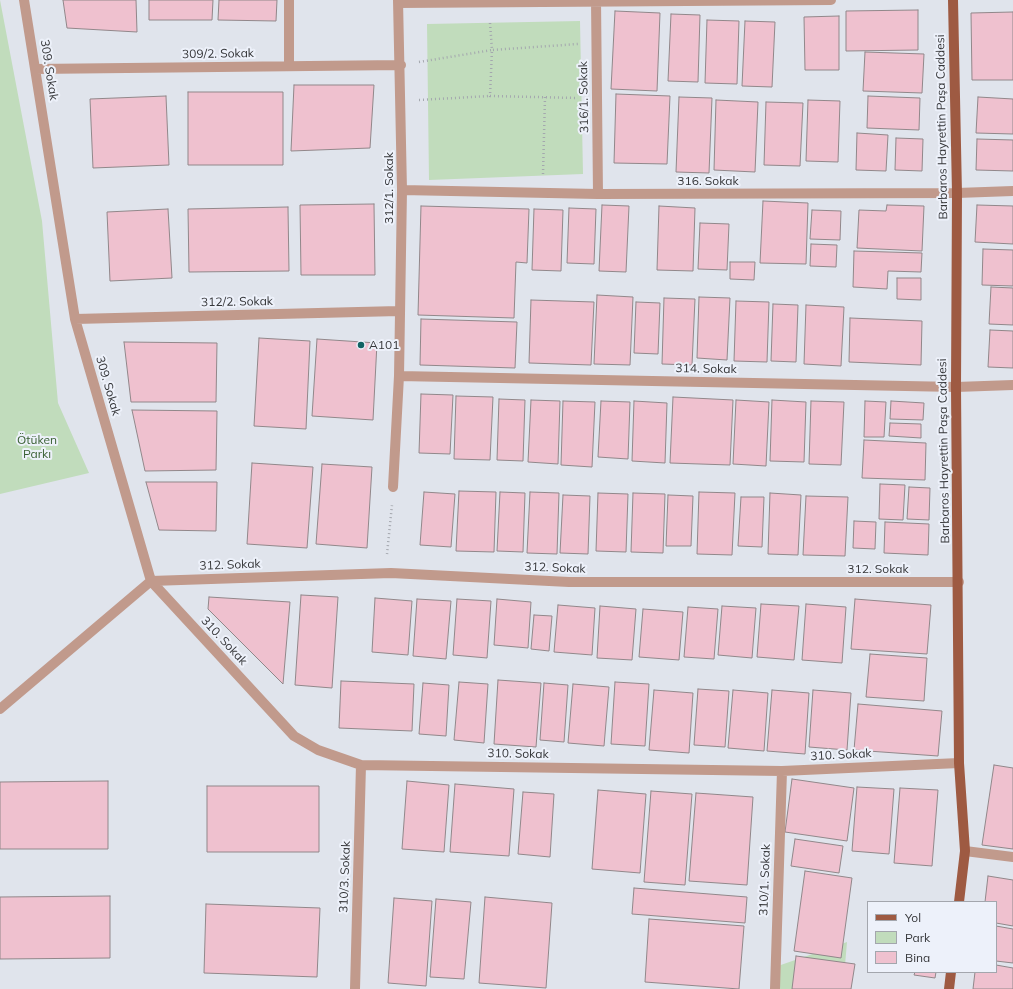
<!DOCTYPE html>
<html>
<head>
<meta charset="utf-8">
<style>
  body { margin:0 }
  #map { position:relative; width:1013px; height:989px; overflow:hidden; background:#e0e4ec; font-family:Mulish,sans-serif }
  canvas { display:block }
  .legend { position:absolute; left:867px; top:901px; width:130px; height:72px; box-sizing:border-box; background:#edf1fa; border:1px solid #a3a6ad; margin:0; padding:5px 7px; list-style:none; font-size:12px; color:#353639 }
  .legend li { display:flex; align-items:center; gap:8px; height:20px }
  .legend b { width:20px; border:1px solid #a3a6ad }
</style>
</head>
<body>
<div id="map">
<canvas width="1013" height="989"></canvas>
<ul class="legend">
<li><b style="height:5px;background:#9e5a42"></b>Yol</li>
<li><b style="height:11px;background:#c1dcbc"></b>Park</li>
<li><b style="height:11px;background:#efc1cf"></b>Bina</li>
</ul>
</div>
<script>
const ctx = document.querySelector('canvas').getContext('2d');
ctx.lineJoin = 'round';
function paint(path, color) { ctx.fillStyle = color; ctx.fill(path, 'evenodd'); }
const shape = rows => new Path2D(rows.map(r => 'M' + r).join(''));
function stroke(path, color, width, dash) { ctx.strokeStyle = color; ctx.lineWidth = width; ctx.lineCap = dash ? 'butt' : 'round'; ctx.setLineDash(dash || []); ctx.stroke(path); }
function drawText(font, color, halo, rows, align = 'center') {
  ctx.font = font + ' Mulish,sans-serif'; ctx.lineWidth = 4; ctx.setLineDash([]); ctx.textBaseline = 'middle'; ctx.strokeStyle = halo; ctx.fillStyle = color; for (const [text, x, y, turn = 0] of rows) {
    ctx.save(); ctx.translate(x, y); ctx.rotate((+turn || 0) * Math.PI / 180); ctx.textAlign = isNaN(turn) ? turn : align; if (halo) ctx.strokeText(text, 0, 0); ctx.fillText(text, 0, 0); ctx.restore();
  }
}
paint(shape([
  [0,0,42,221,58,403,89,473,0,494],
  [580,21,583,174,429,180,427,24],
  [847,942,843,989,774,989,775,967]
]), '#c1dcbc');
const building = shape([
  [63,0,136,0,137,32,67,28,63,0],
  [149,0,213,0,212,20,149,20,149,0],
  [219,0,277,0,276,21,218,20,219,0],
  [918,10,918,50,846,51,846,11,918,10],
  [615,11,660,13,657,91,611,89,615,11],
  [1013,12,1013,80,972,80,971,13,1013,12],
  [671,14,700,15,698,82,668,81,671,14],
  [839,16,839,70,805,70,804,17,839,16],
  [707,20,739,21,737,84,705,83,707,20],
  [745,21,775,22,772,87,742,86,745,21],
  [865,52,924,54,922,93,863,91,865,52],
  [294,85,374,85,370,148,291,151,294,85],
  [188,92,283,92,283,165,188,165,188,92],
  [616,94,670,96,667,164,614,163,616,94],
  [166,96,169,165,93,168,90,99,166,96],
  [868,96,920,98,919,130,867,128,868,96],
  [679,97,712,98,709,173,676,172,679,97],
  [978,97,1013,99,1013,134,976,133,978,97],
  [716,100,758,102,755,172,714,170,716,100],
  [808,100,840,101,838,162,806,161,808,100],
  [766,102,803,103,800,166,764,165,766,102],
  [857,133,888,135,886,171,856,170,857,133],
  [896,138,923,139,922,171,895,170,896,138],
  [977,139,1013,140,1013,171,976,170,977,139],
  [763,201,808,203,806,264,760,263,763,201],
  [374,204,375,275,301,275,300,205,374,204],
  [602,205,629,206,626,272,599,271,602,205],
  [887,205,924,206,922,251,857,248,859,210,886,211,887,205],
  [977,205,1013,206,1013,244,975,242,977,205],
  [421,206,529,209,527,263,516,262,514,318,418,315,421,206],
  [659,206,695,208,693,271,657,270,659,206],
  [288,207,289,271,189,272,188,209,288,207],
  [569,208,596,209,594,264,567,263,569,208],
  [168,209,172,278,110,281,107,212,168,209],
  [534,209,563,210,561,271,532,270,534,209],
  [812,210,841,211,840,240,810,239,812,210],
  [700,223,729,224,727,270,698,269,700,223],
  [811,244,837,245,836,267,810,266,811,244],
  [983,249,1013,250,1013,286,982,285,983,249],
  [854,251,922,253,921,272,888,271,887,289,853,287,854,251],
  [730,262,755,262,754,280,730,279,730,262],
  [897,278,921,278,921,300,897,299,897,278],
  [991,287,1013,288,1013,325,989,324,991,287],
  [597,295,633,297,630,365,594,364,597,295],
  [699,297,730,298,727,360,697,358,699,297],
  [664,298,695,299,692,365,662,364,664,298],
  [531,300,594,302,591,365,529,363,531,300],
  [736,301,769,302,767,362,734,361,736,301],
  [636,302,660,303,658,354,634,353,636,302],
  [773,304,798,305,796,362,771,361,773,304],
  [806,305,844,307,841,366,804,364,806,305],
  [850,318,922,321,921,365,849,362,850,318],
  [421,319,517,322,515,368,420,365,421,319],
  [990,330,1013,331,1013,368,988,367,990,330],
  [259,338,310,341,306,429,254,426,259,338],
  [317,339,377,343,373,420,312,416,317,339],
  [124,342,217,343,216,402,131,402,124,342],
  [421,394,453,395,450,454,419,453,421,394],
  [456,396,493,397,490,460,454,459,456,396],
  [673,397,733,400,730,465,670,463,673,397],
  [499,399,525,400,523,461,497,460,499,399],
  [531,400,560,401,558,464,528,462,531,400],
  [736,400,769,402,766,466,733,464,736,400],
  [772,400,806,402,804,462,770,461,772,400],
  [563,401,595,402,592,467,561,465,563,401],
  [601,401,630,402,628,459,598,457,601,401],
  [634,401,667,403,665,463,632,461,634,401],
  [811,401,844,402,841,465,809,464,811,401],
  [865,401,886,402,884,437,864,437,865,401],
  [891,401,924,403,923,420,890,419,891,401],
  [132,410,217,411,216,470,145,471,132,410],
  [890,423,921,424,921,438,889,436,890,423],
  [864,440,926,443,925,480,862,478,864,440],
  [252,463,313,467,307,548,247,544,252,463],
  [322,464,372,467,367,548,316,544,322,464],
  [146,482,217,482,216,531,159,530,146,482],
  [880,484,905,485,903,520,879,519,880,484],
  [909,487,930,488,929,520,907,519,909,487],
  [459,491,496,492,494,552,456,551,459,491],
  [424,492,455,494,451,547,420,545,424,492],
  [500,492,525,493,523,552,497,551,500,492],
  [530,492,559,493,557,554,527,553,530,492],
  [699,492,735,493,732,555,697,554,699,492],
  [598,493,628,494,626,552,596,551,598,493],
  [633,493,665,494,663,553,631,552,633,493],
  [770,493,801,495,798,555,768,554,770,493],
  [563,495,590,496,588,554,560,553,563,495],
  [668,495,693,496,691,546,666,546,668,495],
  [806,496,848,497,845,556,803,555,806,496],
  [741,497,764,497,762,547,738,546,741,497],
  [854,521,876,522,875,549,853,548,854,521],
  [885,522,929,524,928,555,884,553,885,522],
  [301,595,338,597,332,688,295,685,301,595],
  [209,597,290,602,283,684,208,609,209,597],
  [375,598,412,601,408,655,372,652,375,598],
  [417,599,451,601,446,659,413,656,417,599],
  [457,599,491,601,487,658,453,655,457,599],
  [497,599,531,602,528,648,494,645,497,599],
  [855,599,931,605,927,654,851,649,855,599],
  [761,604,799,606,794,660,757,657,761,604],
  [806,604,846,607,842,663,802,660,806,604],
  [558,605,595,608,592,655,554,652,558,605],
  [600,606,636,609,632,660,597,658,600,606],
  [722,606,756,608,752,658,718,655,722,606],
  [688,607,718,609,714,659,684,657,688,607],
  [643,609,683,612,679,660,639,657,643,609],
  [534,615,552,616,549,651,531,649,534,615],
  [870,654,927,658,924,701,866,697,870,654],
  [498,680,541,683,536,747,494,744,498,680],
  [341,681,414,684,412,731,339,728,341,681],
  [459,682,488,684,484,743,454,740,459,682],
  [615,682,649,684,645,746,611,744,615,682],
  [423,683,449,685,446,736,419,734,423,683],
  [544,683,568,685,564,742,540,740,544,683],
  [573,684,609,687,604,746,568,743,573,684],
  [698,689,729,691,725,747,694,745,698,689],
  [654,690,693,693,689,753,649,750,654,690],
  [733,690,768,693,764,751,728,748,733,690],
  [772,690,809,693,805,754,767,751,772,690],
  [813,690,851,693,847,750,809,747,813,690],
  [858,704,942,711,938,756,854,750,858,704],
  [994,765,1013,768,1013,849,982,845,994,765],
  [792,779,854,788,847,841,785,832,792,779],
  [108,781,108,849,0,849,0,782,108,781],
  [407,781,449,785,444,852,402,849,407,781],
  [455,784,514,789,509,856,450,852,455,784],
  [207,786,319,786,319,852,207,852,207,786],
  [857,787,894,789,889,854,852,851,857,787],
  [900,788,938,790,932,866,894,863,900,788],
  [598,790,646,794,640,873,592,869,598,790],
  [651,791,692,794,685,885,644,882,651,791],
  [523,792,554,794,550,857,518,854,523,792],
  [696,793,753,797,747,885,689,881,696,793],
  [795,839,843,846,839,873,791,866,795,839],
  [805,871,852,878,841,958,794,951,805,871],
  [988,876,1013,880,1013,926,996,923,996,902,985,902,988,876],
  [634,888,747,897,745,923,632,914,634,888],
  [110,896,110,958,0,959,0,897,110,896],
  [485,897,552,903,546,988,479,983,485,897],
  [394,898,432,901,426,986,388,983,394,898],
  [436,899,471,902,464,979,430,977,436,899],
  [206,904,320,908,317,977,204,973,206,904],
  [649,919,744,926,739,989,645,982,649,919],
  [996,926,1013,929,1013,963,996,961,996,926],
  [796,956,855,964,851,989,792,989,796,956],
  [996,965,1013,968,1013,989,973,989,975,972,996,972,996,965],
  [915,972,936,972,935,978,914,975,915,972]
]);
paint(building, '#efc1cf');
stroke(building, '#91878a', 1);
stroke(shape([
  [490,23,492,50,578,44],
  [419,62,492,50,490,96,578,98],
  [419,100,490,96],
  [543,174,545,97],
  [387,554,392,505]
]), '#a4a7ae', 2.5, [1, 3]);
stroke(shape([
  [24,0,75,319,151,581,294,736,318,750,361,765,782,771,959,763],
  [289,0,289,65],
  [596,0,598,194],
  [398,3,831,0],
  [35,69,401,65],
  [402,190,598,194,957,193,1013,191],
  [75,319,399,311],
  [399,376,956,387,1013,385],
  [393,487,399,376,402,190,398,0],
  [151,581,391,573,569,582,959,582],
  [0,709,151,581],
  [965,851,1013,857],
  [355,989,361,765],
  [775,989,782,771]
]), '#c19a8c', 10);
stroke(shape([
  [953,0,957,193,956,387,959,763,965,851,959,902],
  [949,989,951,972]
]), '#9e5a42', 10);
for (const [x, y, r, color] of [
  [361,345,4,"#126263"]
]) { const dot = new Path2D(); dot.arc(x, y, r, 0, 2 * Math.PI); ctx.fillStyle = color; ctx.fill(dot); stroke(dot, '#edf1fa', 1.5); }
drawText('12px', '#353639', '#edf1fa', [
  ["309/2. Sokak",218,54,-1],
  ["309. Sokak",49,70,81],
  ["316/1. Sokak",584,97,-91],
  ["Barbaros Hayrettin Paşa Caddesi",942,127,-91],
  ["316. Sokak",708,181],
  ["312/1. Sokak",389,188,-90],
  ["312/2. Sokak",237,302,-1],
  ["314. Sokak",706,369,1],
  ["309. Sokak",108,386,74],
  ["Barbaros Hayrettin Paşa Caddesi",944,451,-91],
  ["312. Sokak",230,565,-2],
  ["312. Sokak",555,568,2],
  ["312. Sokak",878,569],
  ["310. Sokak",224,641,47],
  ["310. Sokak",518,754,1],
  ["310. Sokak",841,755,-3],
  ["310/3. Sokak",345,877,-88],
  ["310/1. Sokak",765,880,-88]
]);
drawText('12px', '#353639', '#edf1fa', [
  ["A101",369,345]
], 'left');
drawText('12px', '#385f32', '#edf1fa', [
  ["Ötüken",37,440],
  ["Parkı",37,454]
]);
</script>
</body>
</html>
